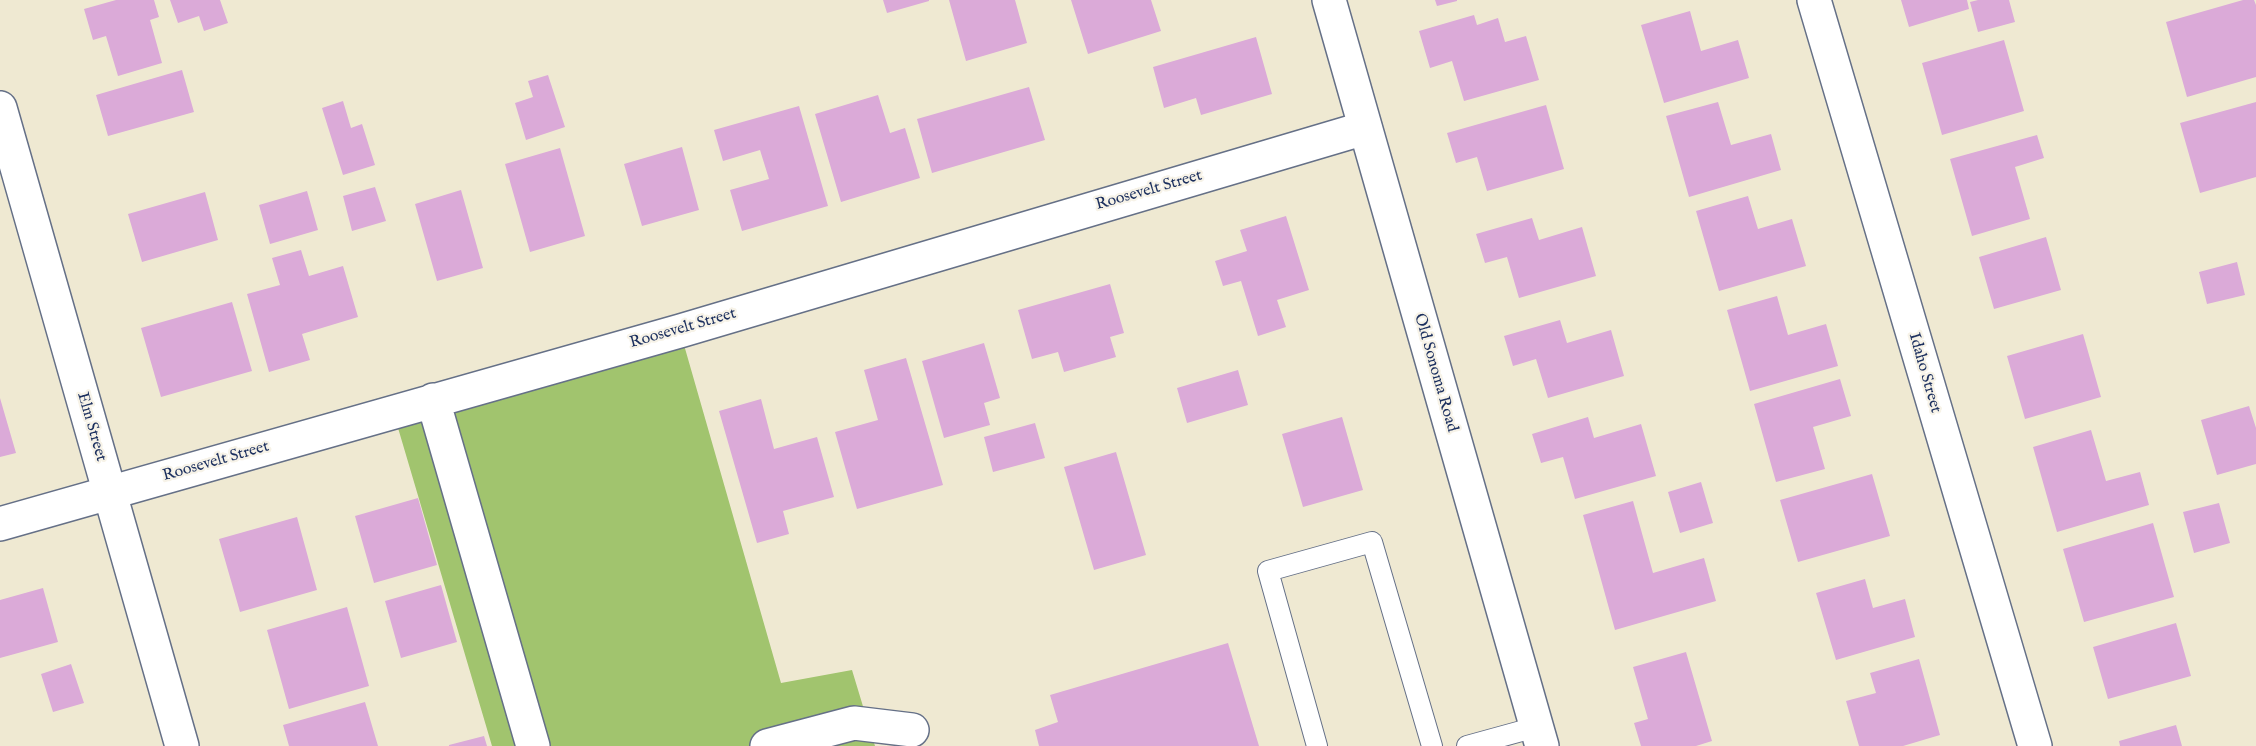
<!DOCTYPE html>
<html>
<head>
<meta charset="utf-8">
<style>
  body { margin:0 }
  canvas { display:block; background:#efe9d2 }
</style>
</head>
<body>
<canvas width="2256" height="746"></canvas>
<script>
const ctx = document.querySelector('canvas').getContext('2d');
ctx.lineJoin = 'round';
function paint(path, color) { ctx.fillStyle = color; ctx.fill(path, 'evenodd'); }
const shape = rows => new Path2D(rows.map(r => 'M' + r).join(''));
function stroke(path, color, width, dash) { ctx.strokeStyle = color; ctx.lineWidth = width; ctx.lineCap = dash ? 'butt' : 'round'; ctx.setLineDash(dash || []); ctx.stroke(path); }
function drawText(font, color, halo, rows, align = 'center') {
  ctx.font = font + ' "IM FELL English",serif'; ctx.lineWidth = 4.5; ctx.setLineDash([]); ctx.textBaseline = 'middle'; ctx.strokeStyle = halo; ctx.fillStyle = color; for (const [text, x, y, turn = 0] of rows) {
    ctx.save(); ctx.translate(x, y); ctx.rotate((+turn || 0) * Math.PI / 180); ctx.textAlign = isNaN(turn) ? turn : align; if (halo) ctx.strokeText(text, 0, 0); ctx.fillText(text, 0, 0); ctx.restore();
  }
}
paint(shape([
  [680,331,781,683,852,670,875,746,492,746,393,411]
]), '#a1c46e');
paint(shape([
  [116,0,154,0,159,17,150,20,162,63,118,76,106,36,93,40,84,9],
  [170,0,220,0,228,23,204,31,199,16,178,23],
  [883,0,929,0,929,1,887,13],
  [949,0,1015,0,1027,43,966,61],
  [1071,0,1151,0,1161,31,1088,54],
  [1435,0,1457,0,1457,1,1437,6],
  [1901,0,1967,0,1969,9,1909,27],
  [1978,0,2009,0,2015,22,1978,32,1970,2],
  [2243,0,2254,0,2256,5,2256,77,2187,97,2166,22],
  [1690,11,1701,51,1738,40,1749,78,1664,103,1641,25],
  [1474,15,1477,25,1498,18,1505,42,1526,36,1539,80,1464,101,1452,61,1430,68,1419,31],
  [1256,37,1272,94,1201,115,1196,98,1164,108,1153,67],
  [2004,40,2024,111,1942,135,1922,63],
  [182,70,194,112,108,136,96,95],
  [548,75,565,127,526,140,515,103,533,97,528,81],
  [1029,87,1045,140,932,173,917,119],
  [878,95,890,133,905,128,920,178,841,202,815,114],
  [343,101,351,128,362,124,375,165,343,175,322,108],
  [1718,102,1731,145,1771,134,1781,170,1689,197,1666,116],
  [2256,102,2256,177,2200,193,2180,123],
  [1546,105,1564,169,1487,191,1477,157,1456,163,1447,133],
  [799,106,828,206,742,231,730,190,769,179,760,150,723,161,714,130],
  [2037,135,2044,158,2015,167,2030,219,1972,236,1950,159],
  [682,147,699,210,642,226,624,164],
  [560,148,585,236,530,252,505,164],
  [375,187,386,221,352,231,343,196],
  [461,190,483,268,437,281,415,204],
  [307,191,318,230,270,244,259,205],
  [205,192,218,240,142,262,128,214],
  [1748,196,1758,229,1792,219,1806,266,1719,291,1696,211],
  [1286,216,1309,290,1277,300,1286,327,1258,336,1241,281,1223,286,1215,261,1247,251,1240,230],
  [1532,218,1539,240,1582,227,1596,276,1519,298,1507,257,1485,263,1476,234],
  [2046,237,2061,290,1994,309,1979,257],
  [301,250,309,276,343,266,358,317,302,334,310,360,269,372,247,294,280,285,272,258],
  [2237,262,2245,295,2207,304,2199,272],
  [1110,284,1124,333,1110,337,1116,357,1064,372,1058,352,1032,359,1018,310],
  [1777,296,1788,335,1826,324,1838,366,1750,391,1727,310],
  [232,302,252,371,161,397,141,328],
  [1560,320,1567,343,1611,330,1624,376,1548,398,1536,359,1513,366,1504,336],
  [2083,334,2101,397,2025,419,2007,356],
  [984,343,1000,398,984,403,990,425,944,438,922,361],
  [906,358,943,485,857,509,835,432,878,420,864,370],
  [1238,370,1248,405,1187,423,1177,388],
  [1840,379,1851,416,1813,427,1825,469,1776,482,1754,404],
  [0,398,16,453,0,457],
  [761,399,774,449,817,437,834,497,783,511,789,534,757,543,719,411],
  [2249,406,2256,428,2256,464,2217,475,2201,420],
  [1342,417,1363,490,1303,507,1282,434],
  [1588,417,1594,438,1641,424,1656,476,1575,499,1563,457,1541,463,1532,434],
  [1035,423,1045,458,993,472,984,437],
  [2091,430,2106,481,2140,472,2149,505,2057,532,2033,447],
  [1116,452,1146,555,1094,570,1064,467],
  [1872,474,1890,536,1798,562,1780,500],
  [1701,482,1713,523,1680,533,1668,492],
  [418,498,437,565,374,583,355,516],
  [1633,501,1653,573,1704,558,1716,601,1615,630,1583,515],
  [2219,503,2230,543,2194,553,2183,512],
  [297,517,317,590,240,612,219,539],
  [2153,523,2174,597,2084,622,2063,549],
  [1865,579,1873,608,1905,599,1915,637,1836,660,1816,593],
  [441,585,457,642,401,658,385,601],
  [43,588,58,642,0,658,0,600],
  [347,607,369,686,289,709,267,630],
  [2176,623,2191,676,2108,699,2093,647],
  [1228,643,1259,746,1039,746,1035,730,1058,722,1050,695],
  [1686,652,1712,741,1696,746,1641,746,1634,723,1648,719,1633,667],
  [1919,659,1940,735,1903,746,1859,746,1846,701,1876,693,1870,673],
  [71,664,84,703,53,712,41,674],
  [365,702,378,746,289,746,283,725],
  [2176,725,2182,746,2120,746,2119,741],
  [484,736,487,746,449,746,449,745]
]), '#dbaad8');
const service = shape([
  [1317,746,1268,571,1372,542,1432,746],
  [1467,746,1536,727]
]);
const minor = shape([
  [1814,0,2035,746],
  [0,108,182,746],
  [433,400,533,746],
  [0,524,680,331,1365,128],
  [767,746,854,723,912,730]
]);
const secondary = shape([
  [1329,0,1542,746]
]);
stroke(service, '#657087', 22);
stroke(minor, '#657087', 36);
stroke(secondary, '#657087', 36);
stroke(service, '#fff', 20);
stroke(minor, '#fff', 33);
stroke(secondary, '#fff', 33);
drawText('16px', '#1b2f5e', '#f7f3e8', [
  ["Roosevelt Street",1149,191,-16],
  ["Roosevelt Street",683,329,-16],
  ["Old Sonoma Road",1435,373,74],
  ["Idaho Street",1924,373,74],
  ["Elm Street",91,427,74],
  ["Roosevelt Street",216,462,-16]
]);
</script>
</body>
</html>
